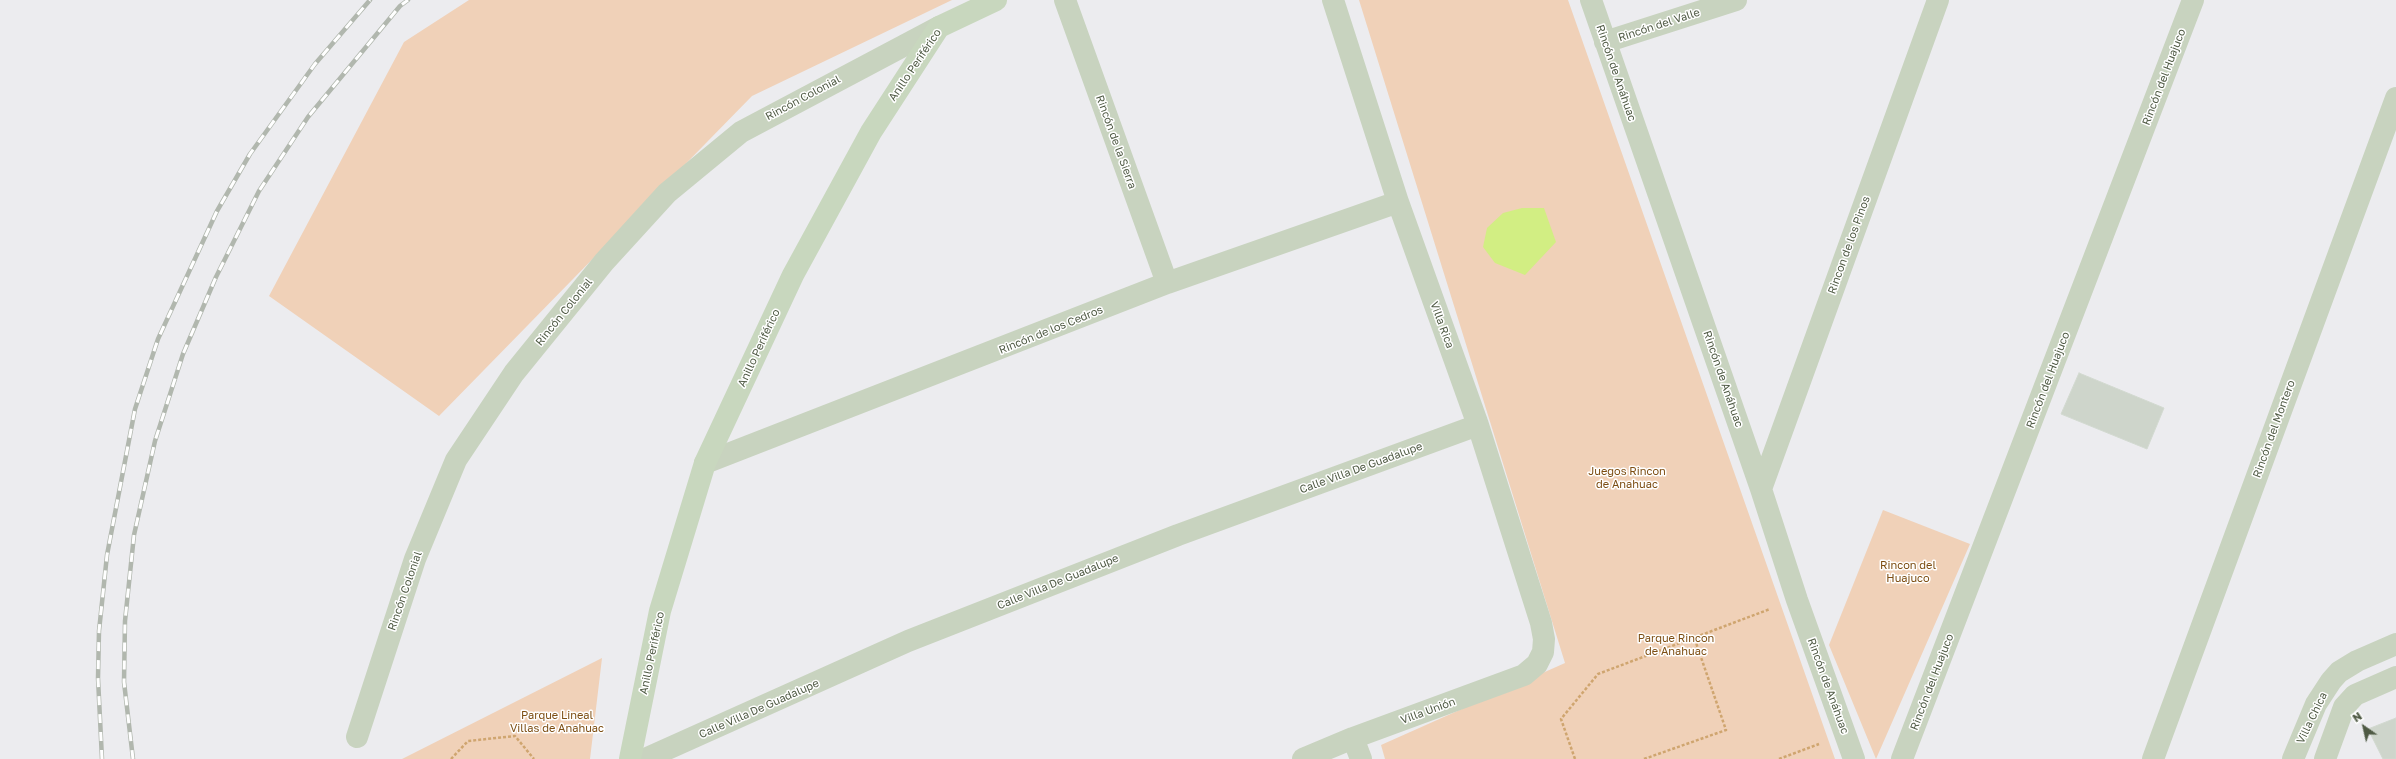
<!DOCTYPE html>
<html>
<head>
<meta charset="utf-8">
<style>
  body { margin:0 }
  #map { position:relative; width:2396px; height:759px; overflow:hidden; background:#ececef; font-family:"Golos Text",sans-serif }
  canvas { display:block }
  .north { position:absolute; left:2344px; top:707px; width:40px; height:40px; -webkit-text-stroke:3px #fff; paint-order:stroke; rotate:326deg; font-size:11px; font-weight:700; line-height:16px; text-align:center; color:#4f5a44 }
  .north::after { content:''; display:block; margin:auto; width:14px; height:18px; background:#4f5a44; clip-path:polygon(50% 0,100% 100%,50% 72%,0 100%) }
</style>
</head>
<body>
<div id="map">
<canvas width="2396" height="759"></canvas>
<div class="north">N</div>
</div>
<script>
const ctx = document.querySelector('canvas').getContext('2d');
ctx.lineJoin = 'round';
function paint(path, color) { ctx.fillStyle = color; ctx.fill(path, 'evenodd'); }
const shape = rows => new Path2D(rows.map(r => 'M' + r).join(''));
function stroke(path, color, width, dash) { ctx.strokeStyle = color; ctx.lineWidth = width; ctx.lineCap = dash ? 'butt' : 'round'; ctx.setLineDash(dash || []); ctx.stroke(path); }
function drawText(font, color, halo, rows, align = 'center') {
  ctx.font = font + ' "Golos Text",sans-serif'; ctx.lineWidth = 3; ctx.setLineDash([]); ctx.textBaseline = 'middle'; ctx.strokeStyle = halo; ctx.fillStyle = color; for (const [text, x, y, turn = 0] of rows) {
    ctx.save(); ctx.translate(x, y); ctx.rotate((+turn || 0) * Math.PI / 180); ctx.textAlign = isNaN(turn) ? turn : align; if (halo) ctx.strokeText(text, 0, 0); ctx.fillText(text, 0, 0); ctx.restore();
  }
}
paint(shape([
  [469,0,952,0,752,96,439,416,269,296,404,42],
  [1359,0,1568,0,1835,759,1385,759,1381,745,1565,663],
  [1883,510,1970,544,1876,759,1829,645],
  [602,658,590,759,402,759]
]), '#f0d1b8');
paint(shape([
  [1522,208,1544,208,1556,242,1525,275,1495,263,1483,247,1487,228,1503,213]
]), '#d2ee83');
const building = shape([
  [2079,373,2164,408,2147,449,2061,414,2079,373],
  [2396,718,2396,759,2383,759,2368,729,2396,718]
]);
paint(building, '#ced5cb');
stroke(building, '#d2d9d0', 1);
stroke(shape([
  [451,759,468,741,515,736,534,759],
  [1575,759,1561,719,1598,674,1770,609],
  [1644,759,1726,730,1694,637],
  [1779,759,1819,744]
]), '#cfa56f', 2.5, [3, 2]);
stroke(shape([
  [1065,0,1167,283],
  [1591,0,1761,489,1797,600,1854,759],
  [1605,42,1736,0],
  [705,463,1167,283,1398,202],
  [1761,489,1938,0],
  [357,737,415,559,456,460,514,373,604,262,667,193,741,132,939,27],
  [1353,738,1361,759],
  [645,759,908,641,1178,535,1478,425],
  [1303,759,1353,738,1524,675,1537,664,1543,652,1544,639,1541,623,1478,425,1398,202,1333,0],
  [1902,759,2193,0],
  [2153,759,2396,98],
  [2293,759,2316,704,2331,681,2339,672,2357,661,2396,644],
  [2325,759,2344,707,2355,695,2396,677]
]), '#c8d3bf', 22);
stroke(shape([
  [630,759,660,611,705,463,793,275,871,132,939,27,996,0]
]), '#c8d7be', 22);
const rail = shape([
  [102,759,98,678,99,631,107,555,135,409,158,339,217,211,250,154,315,64,370,0],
  [133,759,124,682,125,621,134,535,155,441,183,354,216,277,259,191,308,117,400,6,408,0]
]);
stroke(rail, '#b1b7ae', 4.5);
stroke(rail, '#fff', 3, [9]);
drawText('11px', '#4f5a44', '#fff', [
  ["Rincón del Valle",1659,25,-18],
  ["Anillo Periférico",915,65,-56],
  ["Rincón de Anáhuac",1616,73,71],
  ["Rincón del Huajuco",2164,77,-69],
  ["Rincón Colonial",803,98,-28],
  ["Rincón de la Sierra",1116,142,70],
  ["Rincon de los Pinos",1849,245,-70],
  ["Rincón Colonial",564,312,-51],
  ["Villa Rica",1442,325,70],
  ["Rincón de los Cedros",1051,330,-22],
  ["Anillo Periférico",759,348,-65],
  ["Rincón de Anáhuac",1723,379,71],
  ["Rincón del Huajuco",2048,380,-69],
  ["Rincón del Montero",2274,429,-70],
  ["Calle Villa De Guadalupe",1361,468,-20],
  ["Calle Villa De Guadalupe",1058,582,-22],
  ["Rincón Colonial",405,591,-71],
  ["Anillo Periférico",652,653,-78],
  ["Rincón del Huajuco",1932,682,-69],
  ["Rincón de Anáhuac",1828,686,70],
  ["Calle Villa De Guadalupe",759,709,-24],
  ["Villa Unión",1428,711,-20],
  ["Villa Chica",2312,718,-64]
]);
drawText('11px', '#7d4e13', '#fff', [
  ["Juegos Rincon",1627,472],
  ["de Anahuac",1627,485],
  ["Rincon del",1908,566],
  ["Huajuco",1908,579],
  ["Parque Rincon",1676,639],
  ["de Anahuac",1676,652],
  ["Parque Lineal",557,716],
  ["Villas de Anahuac",557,729]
]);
</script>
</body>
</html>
